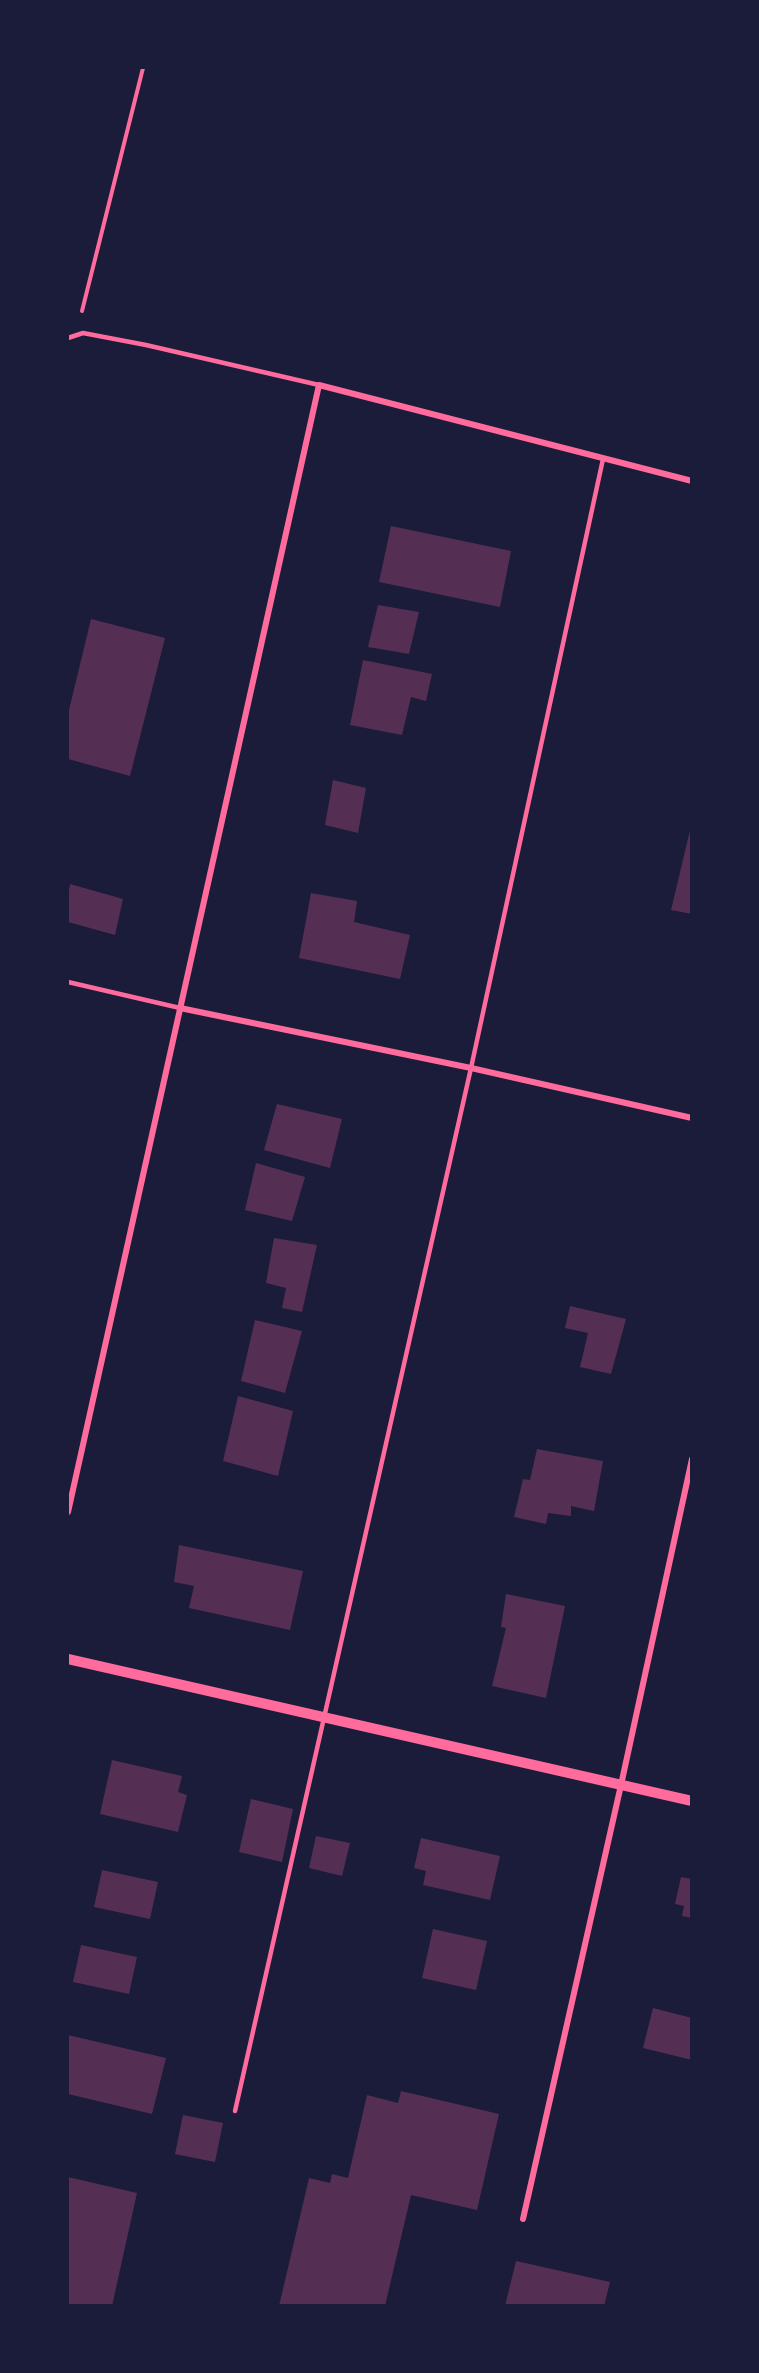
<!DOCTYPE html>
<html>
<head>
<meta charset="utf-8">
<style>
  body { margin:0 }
  #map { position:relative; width:759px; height:2373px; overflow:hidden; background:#1b1b3a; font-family:"Open Sans",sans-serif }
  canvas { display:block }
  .frame { position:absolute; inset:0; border:69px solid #1b1b3a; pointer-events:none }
</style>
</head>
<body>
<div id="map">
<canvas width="759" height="2373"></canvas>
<div class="frame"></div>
</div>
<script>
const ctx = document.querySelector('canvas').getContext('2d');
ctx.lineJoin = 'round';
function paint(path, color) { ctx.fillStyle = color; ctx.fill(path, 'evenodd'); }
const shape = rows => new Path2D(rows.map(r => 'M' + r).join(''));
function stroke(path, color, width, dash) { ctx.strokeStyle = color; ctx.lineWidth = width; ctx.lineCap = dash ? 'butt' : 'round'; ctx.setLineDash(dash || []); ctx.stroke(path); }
paint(shape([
  [391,526,511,551,500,607,379,582],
  [378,605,419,612,409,654,368,647],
  [91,619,165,638,130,776,68,759,68,714],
  [363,660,432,674,426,701,411,697,402,735,350,725],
  [333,780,366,788,358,833,325,825],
  [691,826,692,826,692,914,671,910],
  [70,884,123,899,115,935,68,922,68,896],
  [311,893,357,901,354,922,410,935,400,979,299,958],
  [277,1104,342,1119,330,1168,264,1150],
  [256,1163,305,1177,292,1221,245,1210],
  [274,1238,317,1245,302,1312,282,1308,286,1288,266,1283],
  [570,1306,626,1319,611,1374,580,1367,588,1333,565,1328],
  [255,1320,302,1331,285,1393,241,1381],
  [238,1396,293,1411,278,1476,223,1461],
  [537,1449,603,1461,594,1511,571,1506,571,1516,548,1513,546,1524,514,1517,523,1479,530,1480],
  [179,1545,303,1571,290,1630,189,1608,194,1586,174,1582],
  [506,1594,565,1606,546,1698,492,1686,506,1628,501,1627],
  [112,1760,182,1776,178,1792,187,1795,178,1832,100,1814],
  [251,1799,293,1809,282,1862,239,1852],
  [316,1836,350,1843,342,1876,309,1868],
  [421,1838,500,1856,490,1900,423,1885,426,1871,414,1868],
  [102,1870,158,1882,150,1919,94,1907],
  [681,1877,692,1879,692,1918,682,1916,684,1906,675,1904],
  [433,1929,487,1941,476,1990,422,1978],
  [81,1945,137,1957,129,1994,73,1982],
  [653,2008,692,2018,692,2060,643,2048],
  [68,2035,166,2058,152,2114,68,2094],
  [401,2091,499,2114,477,2210,411,2195,385,2306,279,2306,309,2178,330,2183,332,2174,348,2178,367,2095,398,2103],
  [183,2115,223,2123,215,2162,175,2154],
  [68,2177,137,2193,112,2306,68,2306],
  [516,2261,610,2282,604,2306,505,2306]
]), '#542f53');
stroke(shape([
  [82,311,143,68]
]), '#ff6b9d', 4);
stroke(shape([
  [68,338,83,333,146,345,319,385],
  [68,982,180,1008],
  [235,2111,471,1068,603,459]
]), '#ff6b9d', 4.5);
stroke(shape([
  [180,1008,471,1068,692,1118],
  [68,1512,319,385,692,481],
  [523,2219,621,1785,692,1459]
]), '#ff6b9d', 6);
stroke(shape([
  [68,1659,692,1801]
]), '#ff6b9d', 10);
</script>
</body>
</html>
